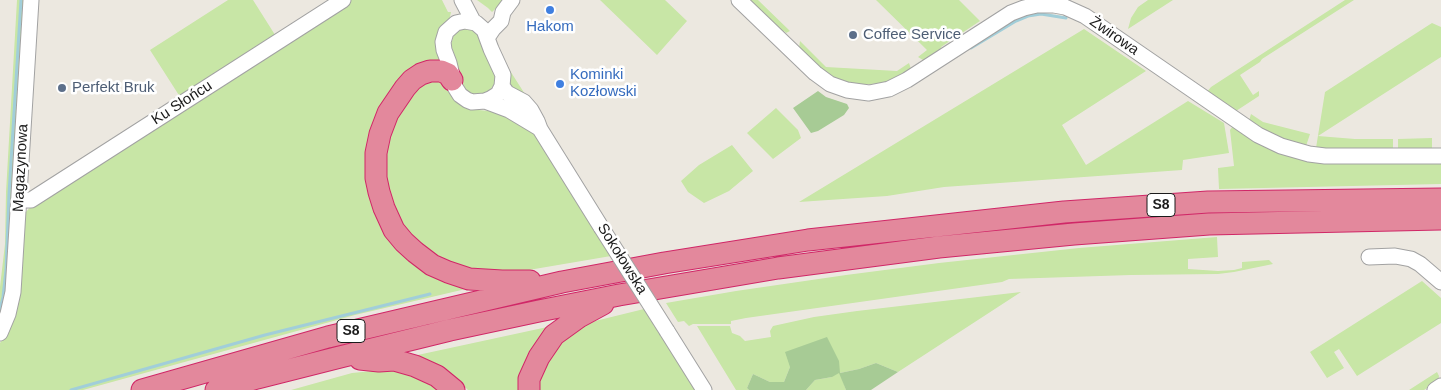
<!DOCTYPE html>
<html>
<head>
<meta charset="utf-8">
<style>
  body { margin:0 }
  canvas { display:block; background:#ece8e0 }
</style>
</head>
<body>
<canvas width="1441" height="390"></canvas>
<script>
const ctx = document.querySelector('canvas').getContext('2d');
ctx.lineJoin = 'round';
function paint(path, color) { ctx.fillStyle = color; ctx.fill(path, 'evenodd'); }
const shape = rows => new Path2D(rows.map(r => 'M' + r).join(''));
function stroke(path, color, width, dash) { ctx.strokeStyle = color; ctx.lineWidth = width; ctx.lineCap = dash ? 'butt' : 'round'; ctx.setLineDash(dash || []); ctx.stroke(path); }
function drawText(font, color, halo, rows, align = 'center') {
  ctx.font = font + ' Arial,sans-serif'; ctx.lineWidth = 5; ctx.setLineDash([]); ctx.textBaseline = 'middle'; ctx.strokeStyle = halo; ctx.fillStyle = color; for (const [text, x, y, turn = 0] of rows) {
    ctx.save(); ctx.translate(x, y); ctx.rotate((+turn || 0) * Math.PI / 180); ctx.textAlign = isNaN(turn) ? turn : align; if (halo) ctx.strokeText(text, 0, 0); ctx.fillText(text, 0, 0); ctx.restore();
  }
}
paint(shape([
  [17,0,24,0,6,294,0,315,0,287,5,244,6,192],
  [228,0,253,0,277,38,182,100,150,50],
  [348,0,442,0,448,12,451,12,441,60,394,89,379,217,470,288,355,315,83,390,0,390,0,343,5,336,25,213,36,201],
  [477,0,505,0,492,12,488,8],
  [600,0,665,0,687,21,657,55],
  [748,0,758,0,790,31,786,33,784,31,782,33],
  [876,0,959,0,980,21,941,47,943,51,925,61,923,60,918,57,927,50],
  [1148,0,1173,0,1128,29,1131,18,1138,7],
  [1345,0,1354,0,1262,59,1260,62,1240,75,1253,95,1259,91,1259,96,1236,111,1206,93,1211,87],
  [1432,23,1441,27,1441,57,1318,136,1355,139,1393,139,1393,151,1316,148,1325,92],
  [465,29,473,30,478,34,495,74,496,80,493,86,489,91,484,94,474,95,468,92,463,88,460,81,457,62,451,45,454,34,460,30],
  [1084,29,1146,71,1062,125,1086,165,1188,101,1224,123,1229,153,1183,160,1182,170,944,187,887,196,799,202],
  [800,41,826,67,897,71,909,63,911,69,899,77,883,83,858,85,839,81,817,66,799,48],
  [507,66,530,102,510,86,506,67],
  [439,80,446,86,459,104,469,109,498,112,522,124,534,134,611,256,511,273,463,271,418,246,388,205,384,134,422,81],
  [776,108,798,130,801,138,773,159,747,133],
  [1251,114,1263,122,1310,134,1306,146,1270,135,1249,121],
  [1233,126,1255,142,1272,149,1441,161,1441,184,1219,189,1218,168,1234,166,1230,130],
  [1432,138,1432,148,1429,150,1400,150,1398,148,1398,139],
  [732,145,753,171,729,191,704,203,688,192,681,181,699,165],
  [1217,237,1218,257,1188,259,1188,269,1218,271,1234,270,1242,268,1242,262,1269,260,1273,264,1234,272,1218,274,1131,275,1009,279,1002,282,746,318,731,321,731,324,693,324,689,326,684,321,678,322,666,303,736,291,846,275,939,263,1079,248],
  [1422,281,1441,298,1441,323,1357,376,1339,349,1334,352,1344,368,1327,378,1310,352],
  [1021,292,898,372,876,363,859,369,840,373,846,390,806,390,815,380,832,377,790,367,784,382,770,382,753,374,747,388,749,390,736,390,697,326,730,326,732,333,740,336,745,341,771,337,770,331,773,326,814,317,857,311],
  [644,309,696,390,537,390,543,360,567,335,587,323],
  [552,326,520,390,468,390,462,384,413,356],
  [383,370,401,371,444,390,291,390,352,373],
  [1437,372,1439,376,1438,381,1424,390,1409,390]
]), '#c8e6a6');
paint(shape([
  [818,91,826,97,847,104,849,108,844,115,818,131,811,133,793,108],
  [827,337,839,361,840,373,859,369,876,363,898,372,871,390,846,390,839,373,832,377,815,380,806,390,749,390,747,388,753,374,770,382,784,382,790,367,785,352]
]), '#a7cb95');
stroke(shape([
  [971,48,1016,21,1028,16,1041,14,1066,18],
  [0,309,3,297,6,270,9,194,21,0],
  [71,390,265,335,430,294]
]), '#a1ced9', 3);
const minor = shape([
  [462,0,473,21],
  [739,0,815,73,830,84,847,90,869,93,889,89,907,80,1011,13,1024,8,1037,5,1054,5,1065,7,1085,16,1258,135,1281,146,1309,154,1325,156,1441,156],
  [465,21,476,23,484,30,491,49,503,75,502,86,498,94,490,99,485,101,472,102,467,100,460,95,455,87,449,63,444,50,443,42,446,32,456,23,465,21],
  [487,38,493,29,501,21,503,12,512,0],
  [502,86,507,93,524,102,531,110,537,121,540,129,601,227],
  [485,101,509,110,539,128],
  [19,200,31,200,343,0],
  [1369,257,1395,256,1411,259,1420,264,1441,282],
  [667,331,704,390],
  [0,333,8,314,13,292,31,0],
  [1435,390,1441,386]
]);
const highway = shape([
  [452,80,448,74,441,71,430,71,421,74,412,80,405,88,388,113,380,134,376,153,376,178,379,192,384,208,394,230,404,242,415,252,432,265,448,272,469,279,502,281,530,281],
  [360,359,379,361,394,360,415,366,437,376,454,390],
  [142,390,328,337,562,282,664,263,808,240,1064,212,1208,202,1441,199],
  [216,390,257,378,340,357,450,330,539,311,619,295,778,268,939,247,1074,234,1209,224,1441,219],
  [529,390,529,379,539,357,554,335,579,317,603,304]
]);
stroke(minor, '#a2a2a2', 17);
stroke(highway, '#d02767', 23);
stroke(minor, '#fff', 15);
stroke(highway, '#e3889c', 21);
const minorBridge = shape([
  [601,227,667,331]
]);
stroke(minorBridge, '#a2a2a2', 17, []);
stroke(minorBridge, '#fff', 15);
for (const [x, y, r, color] of [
  [550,10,5,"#3f7fe0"],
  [853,35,5,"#5c6f8a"],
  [560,84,5,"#3f7fe0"],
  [62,88,5,"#5c6f8a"]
]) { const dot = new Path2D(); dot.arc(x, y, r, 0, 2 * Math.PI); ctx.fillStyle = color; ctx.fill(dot); stroke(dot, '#fff', 2); }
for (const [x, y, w] of [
  [1161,205,28],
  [351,331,28]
]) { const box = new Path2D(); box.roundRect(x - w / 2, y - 11.5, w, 23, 4); ctx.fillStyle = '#fff'; ctx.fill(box); stroke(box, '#1b1b1b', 1); }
drawText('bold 14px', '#1b1b1b', null, [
  ["S8",1161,205],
  ["S8",351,331]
]);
drawText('15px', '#366cbe', '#fff', [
  ["Hakom",550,27],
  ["Kominki",570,75,"left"],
  ["Kozłowski",570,92,"left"]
]);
drawText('15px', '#4e5e75', '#fff', [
  ["Coffee Service",863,35],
  ["Perfekt Bruk",72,88]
], 'left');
drawText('15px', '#1b1b1b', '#fff', [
  ["Żwirowa",1114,36,35],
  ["Ku Słońcu",182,103,-33],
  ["Magazynowa",21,168,-87],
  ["Sokołowska",622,259,58]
]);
</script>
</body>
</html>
